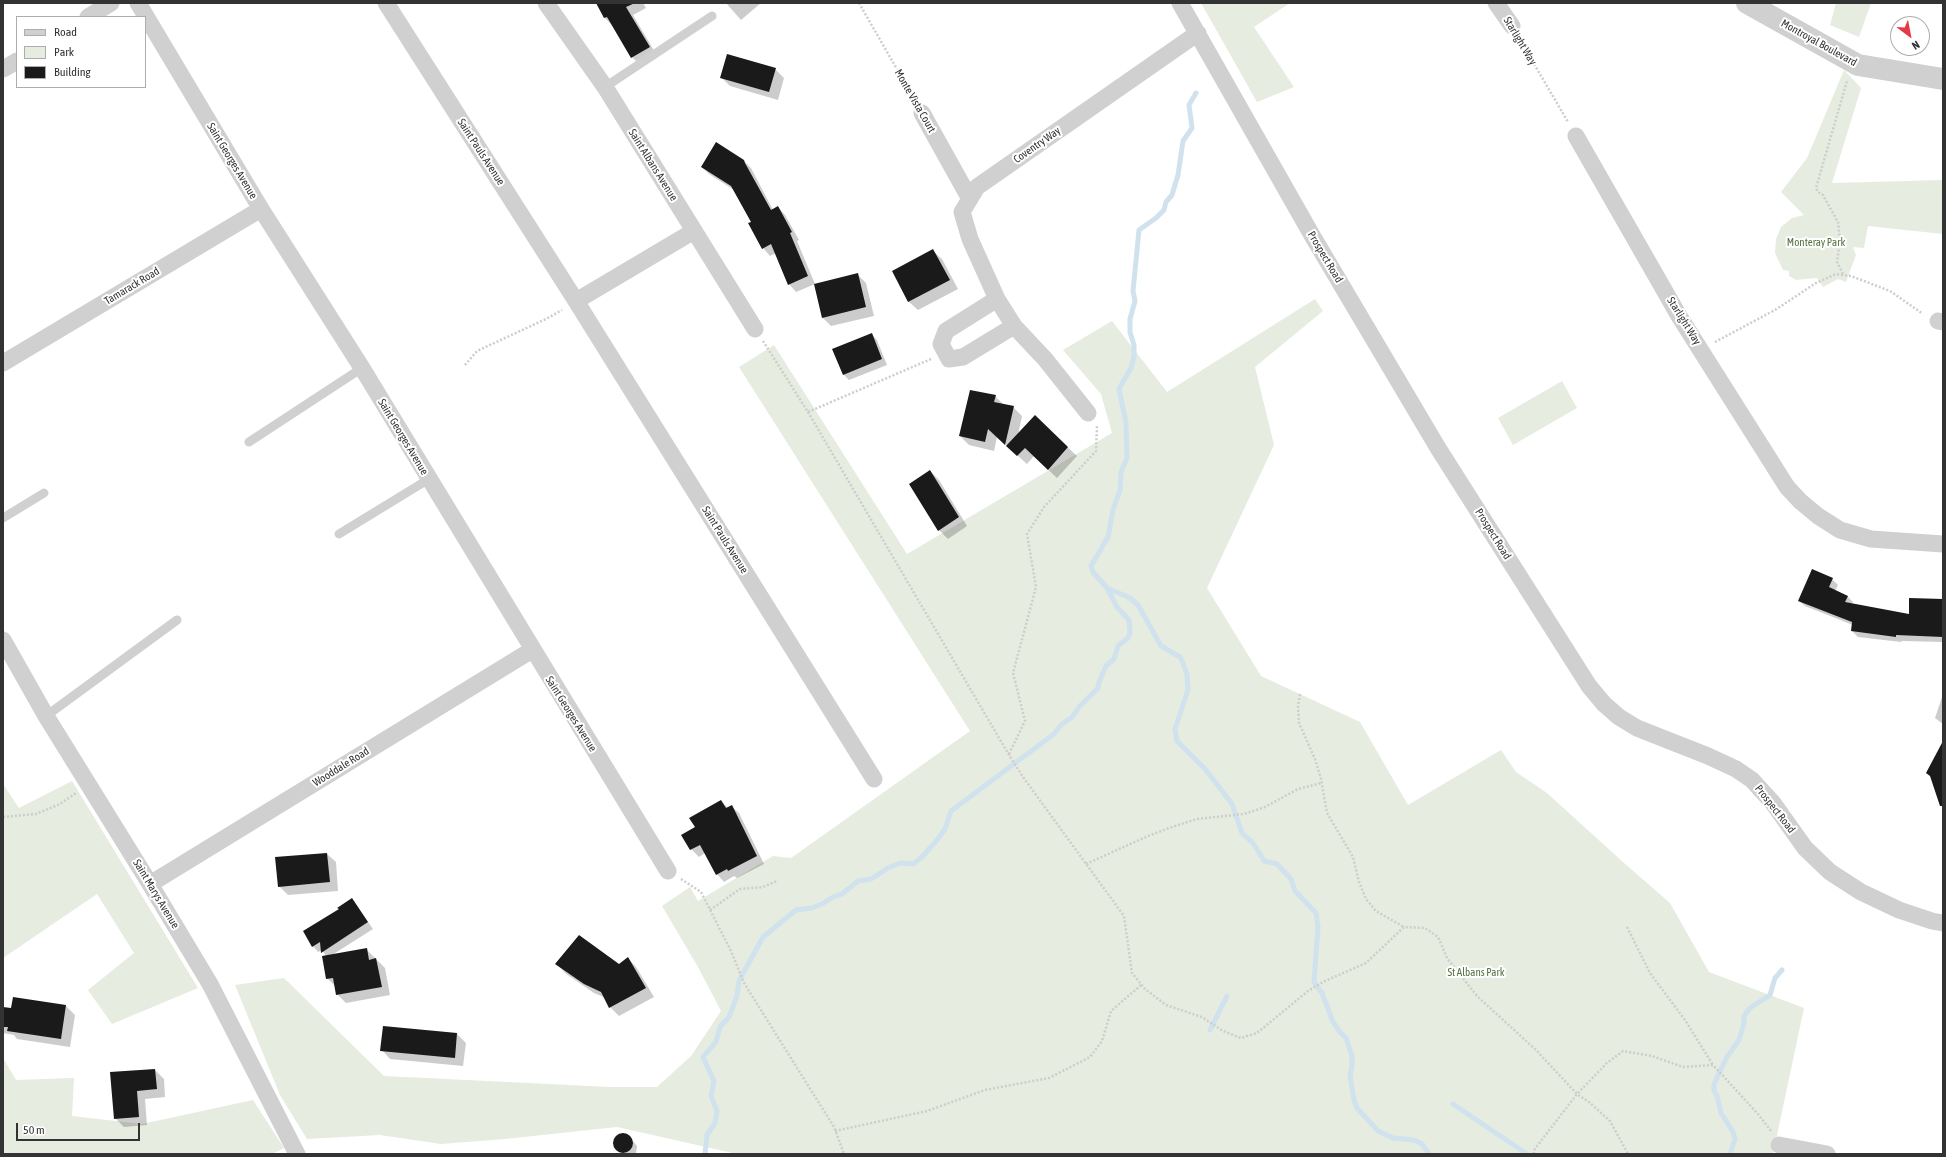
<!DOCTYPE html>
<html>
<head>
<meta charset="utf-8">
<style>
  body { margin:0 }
  #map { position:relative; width:1946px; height:1157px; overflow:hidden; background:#fff; font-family:"Asap Condensed",sans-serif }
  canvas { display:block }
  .frame { position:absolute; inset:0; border:4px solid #333; pointer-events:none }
  .legend { position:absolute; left:16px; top:16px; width:130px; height:72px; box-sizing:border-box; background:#fff; border:1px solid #adadad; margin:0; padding:5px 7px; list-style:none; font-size:12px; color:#333 }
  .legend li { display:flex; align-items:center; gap:8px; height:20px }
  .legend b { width:20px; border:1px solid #adadad }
  .north { position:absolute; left:1890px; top:16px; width:40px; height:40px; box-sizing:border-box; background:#fff; border:1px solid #adadad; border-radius:50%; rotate:148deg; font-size:11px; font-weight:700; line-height:16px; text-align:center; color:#333 }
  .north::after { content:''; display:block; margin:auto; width:14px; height:18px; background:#e63946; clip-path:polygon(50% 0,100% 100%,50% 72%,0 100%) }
  .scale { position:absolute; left:16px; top:1123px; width:124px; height:18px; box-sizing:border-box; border:2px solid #333; border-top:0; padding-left:5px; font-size:12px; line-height:14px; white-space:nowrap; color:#333; -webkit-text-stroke:3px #fff; paint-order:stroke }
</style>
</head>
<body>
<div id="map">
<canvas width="1946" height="1157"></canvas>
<div class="frame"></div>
<ul class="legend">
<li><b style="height:5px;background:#d0d0d0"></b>Road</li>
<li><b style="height:11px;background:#e6ecdf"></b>Park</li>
<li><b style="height:11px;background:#1a1a1a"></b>Building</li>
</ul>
<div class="north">N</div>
<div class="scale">50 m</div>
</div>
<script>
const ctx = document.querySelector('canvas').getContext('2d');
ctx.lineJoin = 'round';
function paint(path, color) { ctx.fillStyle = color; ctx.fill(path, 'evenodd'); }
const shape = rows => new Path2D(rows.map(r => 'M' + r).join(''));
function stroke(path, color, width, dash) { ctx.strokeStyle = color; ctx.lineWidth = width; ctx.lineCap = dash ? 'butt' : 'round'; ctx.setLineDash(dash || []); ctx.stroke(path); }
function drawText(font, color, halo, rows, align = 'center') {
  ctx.font = font + ' "Asap Condensed",sans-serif'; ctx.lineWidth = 4; ctx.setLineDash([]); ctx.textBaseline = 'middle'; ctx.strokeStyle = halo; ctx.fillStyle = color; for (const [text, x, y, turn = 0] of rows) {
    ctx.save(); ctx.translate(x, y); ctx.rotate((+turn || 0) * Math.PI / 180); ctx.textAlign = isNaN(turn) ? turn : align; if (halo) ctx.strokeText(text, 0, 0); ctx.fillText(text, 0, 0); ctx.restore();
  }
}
paint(shape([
  [1201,3,1290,3,1254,27,1294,87,1257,102],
  [1836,3,1871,3,1859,37,1830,25],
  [1844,70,1861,88,1832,183,1943,180,1943,234,1868,226,1864,248,1853,247,1856,255,1846,282,1838,279,1823,287,1817,278,1796,280,1789,276,1789,271,1783,270,1775,253,1776,239,1781,227,1792,218,1804,215,1781,192,1807,158],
  [1315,299,1323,311,1255,367,1274,445,1207,588,1261,676,1360,722,1408,805,1501,750,1516,772,1547,793,1624,863,1670,903,1709,972,1804,1008,1773,1154,737,1154,617,1127,505,1139,441,1144,380,1135,307,1139,280,1095,235,985,284,978,384,1076,611,1087,657,1087,691,1056,721,1011,698,967,662,906,690,887,698,901,773,856,791,858,970,731,739,367,774,345,907,554,1112,433,1101,394,1063,350,1112,321,1167,392],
  [1562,381,1577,408,1513,445,1498,418],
  [72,781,198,988,112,1024,88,990,134,953,97,894,3,958,3,784,19,808],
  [3,1058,16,1080,74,1078,72,1116,142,1124,253,1100,284,1148,272,1154,3,1154]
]), '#e6ecdf');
paint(shape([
  [598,3,643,3,646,8,633,15,656,54,639,64,632,57,612,25,605,18],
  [726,3,761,3,741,20],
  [775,69,784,78,778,100,730,86,721,77],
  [744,161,751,168,773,210,778,207,785,215,799,240,797,241,815,284,857,274,866,283,874,316,831,326,822,317,815,284,796,292,789,284,776,253,770,256,763,248,752,222,734,190,709,174,702,167],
  [933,251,942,259,958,289,918,310,909,302,893,272],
  [871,334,877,340,887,365,849,380,844,375],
  [995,396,1004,405,1013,407,1022,416,1018,435,1035,417,1077,456,1057,478,1034,456,1027,464,997,437,994,451,969,445,960,436],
  [930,471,939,480,967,526,948,539,939,530],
  [1832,579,1838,585,1835,591,1848,597,1853,602,1852,604,1910,615,1943,600,1943,642,1902,641,1901,642,1858,637,1852,631,1853,625,1805,606,1799,601],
  [1943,694,1943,724,1935,718],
  [721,801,728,808,731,806,739,813,764,864,737,878,734,876,724,882,717,874,705,853,699,857,691,849,683,835,696,828],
  [327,854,336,862,338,891,288,895,279,886],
  [352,899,373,929,332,955,366,949,385,968,390,995,346,1003,337,994,336,987,327,978,326,956,322,950,318,952,313,946,340,910],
  [628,958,636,967,654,997,619,1016,610,1007,606,998,594,993,565,973,557,964,619,965],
  [66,1006,75,1015,70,1047,17,1039,14,1035,3,1033,3,1008,12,1009],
  [457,1034,466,1043,463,1066,390,1059,382,1050],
  [155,1070,164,1079,165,1097,145,1099,147,1125,124,1127,115,1118,111,1073],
  [618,1135,627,1135,633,1141,637,1146,636,1154,621,1154,615,1148,613,1142]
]), '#0003');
stroke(shape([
  [1107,588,1130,598,1138,605,1161,646,1180,657,1183,663,1187,674,1188,690,1175,729,1177,741,1206,770,1232,804,1242,833,1253,843,1264,861,1277,864,1291,879,1295,891,1316,913,1318,927,1314,982,1322,993,1333,1022,1340,1032,1346,1038,1352,1056,1352,1065,1350,1076,1354,1100,1357,1108,1378,1131,1393,1138,1414,1140,1422,1144,1429,1154],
  [1210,1030,1227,996],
  [1453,1104,1527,1154],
  [705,1154,707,1135,715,1123,717,1111,711,1096,714,1081,703,1057,716,1042,720,1027,729,1017,737,996,739,981,763,937,796,910,812,908,822,904,833,897,842,894,858,881,871,879,888,868,900,863,913,864,921,858,938,839,945,829,951,811,1054,734,1062,724,1072,717,1080,706,1098,688,1099,682,1106,666,1114,659,1118,646,1128,638,1130,633,1129,620,1117,607,1107,588,1093,572,1091,566,1108,537,1113,510,1120,490,1121,472,1127,458,1126,423,1119,389,1131,368,1134,357,1134,345,1130,332,1130,319,1135,301,1133,291,1139,230,1156,218,1164,210,1166,202,1172,195,1178,175,1183,141,1192,128,1189,105,1196,93],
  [1730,1154,1735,1139,1733,1132,1721,1113,1717,1096,1714,1091,1714,1084,1727,1057,1739,1040,1744,1023,1744,1016,1750,1008,1770,995,1775,978,1782,970]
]), '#cfe2ee', 5);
paint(shape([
  [596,3,635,3,626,7,650,47,631,58,607,17,604,18],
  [727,54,776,68,769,92,720,78],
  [716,142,744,160,745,163,771,210,778,206,792,232,790,233,808,276,788,285,771,244,762,249,748,223,751,222,731,186,701,167],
  [933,249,950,280,908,302,892,271],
  [858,273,866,307,822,318,814,284],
  [872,333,882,359,843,375,832,349],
  [970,390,996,395,994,402,1014,406,1005,445,988,429,985,442,959,436],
  [1035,415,1068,447,1048,470,1025,448,1017,456,1006,446],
  [930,470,959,517,938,531,909,484],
  [1812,569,1833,578,1829,587,1848,596,1845,602,1909,614,1909,598,1943,599,1943,637,1896,635,1896,637,1851,631,1852,622,1798,601],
  [1943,741,1943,806,1940,806,1930,776,1926,773],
  [721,800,726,808,732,805,757,856,728,871,727,869,716,875,700,845,690,850,681,835,695,827,689,818],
  [327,853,330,882,278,887,275,857],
  [352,898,368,922,321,953,320,942,312,947,303,931,339,909,337,908],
  [579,935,619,964,628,957,646,988,609,1008,601,992,584,984,555,964],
  [367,948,369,960,376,958,382,987,336,995,333,978,326,979,322,956],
  [13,997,66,1005,61,1039,7,1031,8,1027,3,1027,3,1007,11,1008],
  [383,1026,457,1033,455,1058,380,1051],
  [155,1069,157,1089,137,1091,139,1117,114,1119,110,1072],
  '613 1143a10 10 0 1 1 20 0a10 10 0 1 1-20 0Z'
]), '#1a1a1a');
stroke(shape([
  [859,3,914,99],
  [1520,40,1568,122],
  [1843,274,1837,262,1840,241,1838,222,1823,195,1818,192,1816,188,1847,81],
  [763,341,808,412,1009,755,1023,777,1124,916,1132,973,1145,989,1166,1005,1202,1017,1223,1031,1241,1038,1257,1033,1308,991,1323,982,1366,963,1404,927,1425,928,1438,937,1447,958,1477,996,1536,1050,1577,1094,1589,1102,1610,1121,1628,1154],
  [1715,342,1775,310,1816,283,1836,274,1851,276,1890,291,1923,314],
  [465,365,477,351,546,319,562,310],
  [808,412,931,359],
  [1300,694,1298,706,1299,723,1315,759,1321,779,1327,813,1353,857,1359,882,1366,899,1376,911,1404,927],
  [1009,754,1025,721,1013,673,1036,587,1027,534,1044,507,1096,451,1097,426],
  [3,817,36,814,60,804,76,793],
  [1086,864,1148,836,1169,828,1197,819,1244,814,1265,807,1298,789,1321,783],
  [681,879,701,892,731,951,744,983,834,1127,844,1154],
  [710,910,740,889,763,887,777,881],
  [1627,927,1650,973,1685,1020,1713,1065],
  [835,1131,927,1111,985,1090,1049,1078,1090,1057,1102,1041,1111,1011,1141,985],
  [1534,1154,1534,1150,1577,1094,1607,1063,1623,1051,1652,1056,1683,1067,1713,1065,1758,1114,1771,1131]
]), '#cdcdcd', 2.5, [2, 2]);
stroke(shape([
  [605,87,712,16],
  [249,442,362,368],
  [3,518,44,493],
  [339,534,429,479],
  [46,716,177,620]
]), '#d0d0d0', 9);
stroke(shape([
  [138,3,261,209,362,368,668,871],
  [386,3,576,301,874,779],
  [546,3,605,87,755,329],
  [1180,3,1313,237,1438,448,1589,686,1604,704,1619,717,1637,728,1708,756,1736,769,1752,780,1773,803,1805,848,1830,872,1861,892,1899,910,1932,921,1943,923],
  [1496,3,1512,26],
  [88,17,111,3],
  [3,69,17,61],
  [922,113,970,199],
  [1576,136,1679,316,1787,487,1800,501,1818,516,1840,530,1871,539,1943,544],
  [997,299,946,331,941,344,949,359,963,357,1014,326],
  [576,301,694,231],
  [1938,321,1943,322],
  [3,363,261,209],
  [1088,413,1045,359,1014,326,997,299,970,239,962,212,977,187,1198,33],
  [3,640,46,716,150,884,210,984,297,1154],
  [150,884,532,650],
  [1779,1145,1827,1154]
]), '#d0d0d0', 17);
stroke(shape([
  [1747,3,1858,65,1943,79]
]), '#d0d0d0', 22);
drawText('11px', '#333', '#fff', [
  ["Starlight Way",1520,41,59],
  ["Montroyal Boulevard",1819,43,29],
  ["Monte Vista Court",915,101,60],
  ["Coventry Way",1037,145,-35],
  ["Saint Pauls Avenue",481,152,57],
  ["Saint Georges Avenue",232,161,59],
  ["Saint Albans Avenue",653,165,58],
  ["Prospect Road",1325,257,59],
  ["Tamarack Road",132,286,-31],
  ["Starlight Way",1684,321,58],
  ["Saint Georges Avenue",403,437,59],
  ["Prospect Road",1493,534,58],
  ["Saint Pauls Avenue",725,540,58],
  ["Saint Georges Avenue",571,714,58],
  ["Wooddale Road",341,767,-32],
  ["Prospect Road",1775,809,52],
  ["Saint Marys Avenue",156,894,59]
]);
drawText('11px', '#56703f', '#fff', [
  ["Monteray Park",1816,243],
  ["St Albans Park",1476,973]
]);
</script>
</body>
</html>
